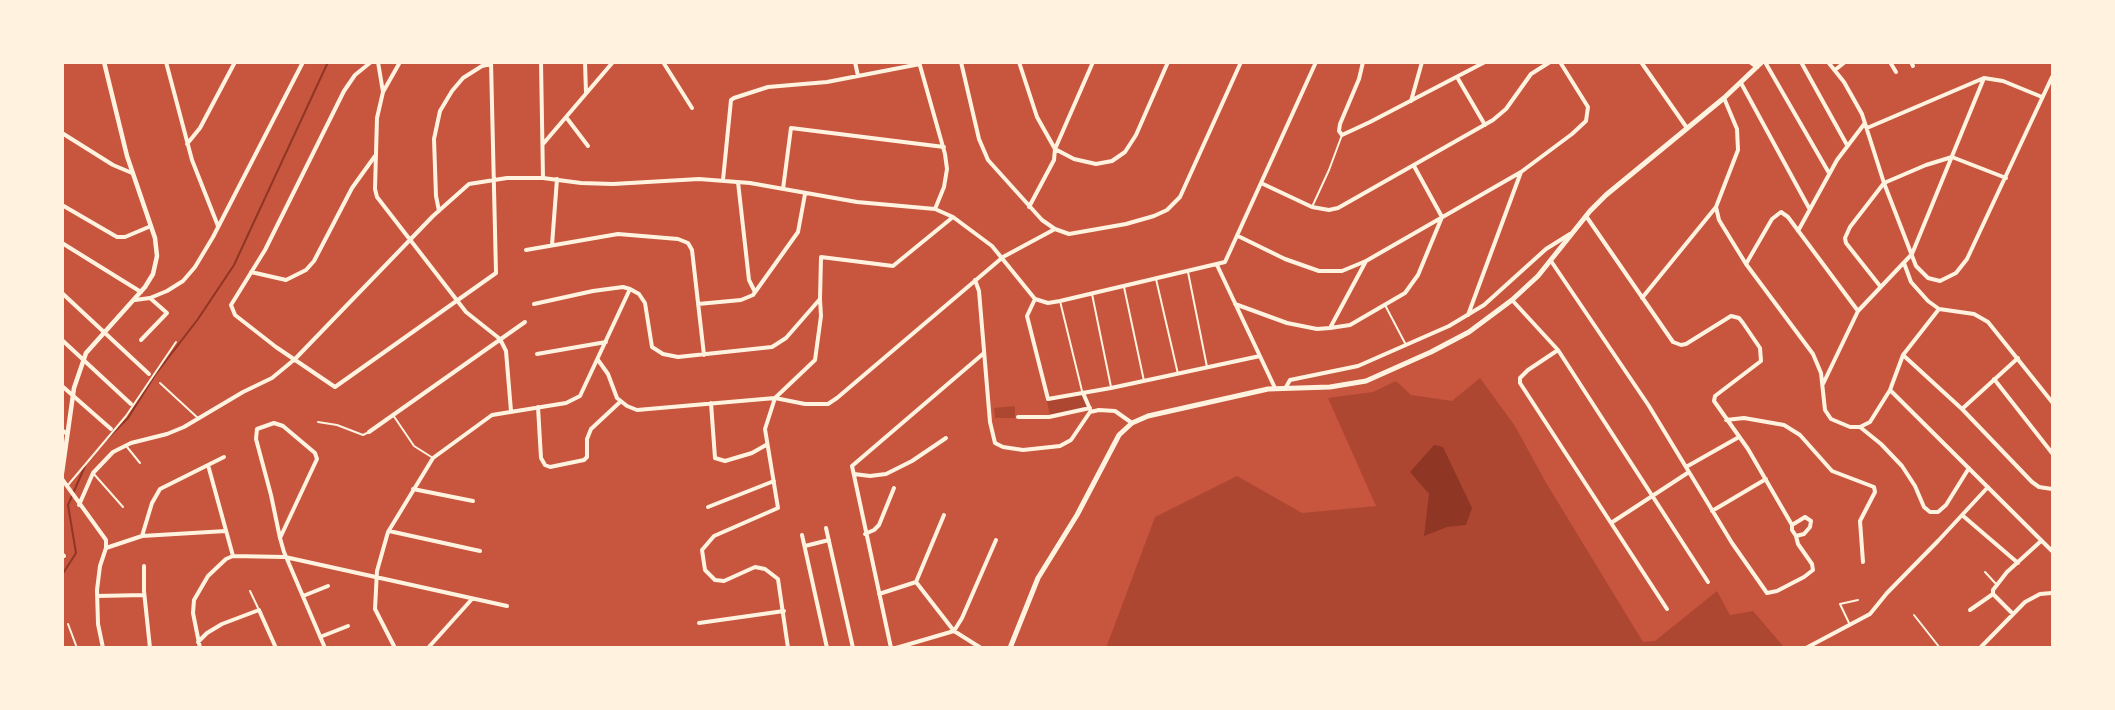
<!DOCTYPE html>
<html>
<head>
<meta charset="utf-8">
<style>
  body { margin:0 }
  #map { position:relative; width:2115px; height:710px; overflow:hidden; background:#c8553d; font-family:Literata,serif }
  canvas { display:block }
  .frame { position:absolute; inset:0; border:64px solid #fff3e0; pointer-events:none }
</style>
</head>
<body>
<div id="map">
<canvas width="2115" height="710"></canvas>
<div class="frame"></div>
</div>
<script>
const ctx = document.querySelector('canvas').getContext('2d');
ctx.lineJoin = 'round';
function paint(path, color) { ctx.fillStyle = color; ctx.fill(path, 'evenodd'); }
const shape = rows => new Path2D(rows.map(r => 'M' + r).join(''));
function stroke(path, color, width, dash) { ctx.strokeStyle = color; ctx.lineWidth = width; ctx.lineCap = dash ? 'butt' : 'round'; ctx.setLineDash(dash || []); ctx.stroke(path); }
paint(shape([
  [1480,378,1515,426,1545,481,1643,642,1655,641,1717,591,1730,615,1753,611,1784,647,1106,648,1155,517,1237,476,1302,513,1376,506,1328,398,1373,392,1396,381,1411,395,1452,401],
  [1082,394,1087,408,1050,416,1047,401],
  [1015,406,1015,418,995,418,994,408]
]), '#ae4732');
paint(shape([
  [1434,445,1443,447,1472,508,1466,525,1447,527,1424,536,1429,494,1410,472]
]), '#8f3625');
stroke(shape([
  [107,439,128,418,155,375,198,319,234,265,328,62],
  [62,575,76,553,68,505,85,466]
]), '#8f3625', 2);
stroke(shape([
  [1312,207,1329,170,1342,135],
  [1188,272,1207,367],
  [1156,279,1178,374],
  [1124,287,1144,381],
  [1092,294,1111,387],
  [1060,301,1082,391],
  [1385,305,1406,345],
  [160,383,199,419],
  [393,415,414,446,433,458],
  [318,422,337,425,363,435,369,432],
  [127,447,140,463],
  [93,473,123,507],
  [68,485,126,416,176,342],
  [1985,572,1997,585],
  [250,591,259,610],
  [1914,615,1940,648],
  [68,624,77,648],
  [1850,625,1840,604,1858,600]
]), '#fff3e0', 2);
stroke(shape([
  [166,62,192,160,218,226],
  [371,62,355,75,344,91,265,250,231,305,235,315,276,347,335,387,496,273,491,62],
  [378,62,383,92],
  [400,62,383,92,377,118,375,189,377,197,466,312,500,339,506,351,511,411],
  [541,62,543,178],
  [585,62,586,93],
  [663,62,692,108],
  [855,62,858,76],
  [919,62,945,154,947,169,944,187,935,209],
  [961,62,979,139,988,160,1042,220,1055,229,1069,234,1126,224,1154,216,1167,210,1180,197,1241,62],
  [1019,62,1037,117,1055,149,1074,159,1096,164,1112,161,1125,152,1136,135,1168,62],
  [1363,62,1359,79,1340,124,1339,131,1342,135,1370,122,1485,62],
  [1641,62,1687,128],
  [1750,62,1757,67],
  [1765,62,1829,173],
  [1801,62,1847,145],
  [1828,62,1844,82,1862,114,1884,183,1916,266,1928,278,1940,281,1956,273,1967,259,2052,77],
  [1890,62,1896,72],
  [1911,62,1913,66],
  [1835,70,1845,62],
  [1457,77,1485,125],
  [1741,83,1809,208],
  [1724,98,1737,129,1738,150,1716,207,1719,220,1746,264,1813,354,1821,373,1825,410,1831,419,1850,427,1860,427,1870,422,1890,390,1903,355,1939,309],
  [1411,101,1422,62],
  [566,117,588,146],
  [1867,128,1984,78,2003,81,2042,97],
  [62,133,113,165,132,173],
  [187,144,200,128,235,62],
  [543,144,613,62],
  [723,180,731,100,734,98,768,87,827,82,920,64],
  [738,182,749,280,755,292],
  [1261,183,1312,207,1329,210,1338,208,1493,120,1506,109,1531,74,1550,62],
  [783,189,791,128,944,147],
  [62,205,117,237,125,237,151,226],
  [1029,207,1054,160,1055,149,1093,62],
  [439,211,436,196,434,139,440,111,452,91,463,78,482,66,491,64],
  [1586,216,1673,342,1681,345,1686,344,1731,316,1739,318,1743,323,1760,348,1761,361,1715,396,1714,401,1748,449,1792,525],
  [1798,231,1837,160,1865,123],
  [1238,236,1285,259,1319,271,1342,271,1366,261,1521,172,1572,134,1586,121,1588,107,1560,62],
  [62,243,141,292],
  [552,245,557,179],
  [526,250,618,234,678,239,688,243,692,250,704,355],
  [1551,261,1649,406,1732,543,1767,593,1777,591,1804,577,1813,570,1812,564,1798,544,1796,536],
  [1904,263,1911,282,1928,301,1939,309,1974,314,1988,322,2052,402],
  [1746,264,1772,219,1781,212,1788,217,1858,311],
  [1217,265,1275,388],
  [251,272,286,280,306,270,314,261,352,188,375,156],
  [975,280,979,291,990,422,995,443,1003,447,1023,450,1060,446,1071,440,1090,412,1099,410,1115,411,1132,423],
  [1880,286,1846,243,1845,238,1850,227,1884,183,1926,165,1952,157,2006,178],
  [62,293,149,374],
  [1642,298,1716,207],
  [820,299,821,257,893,266,953,217],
  [1035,299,1027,316,1048,399,1111,388,1260,356],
  [135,300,150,298,167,291,183,281,195,267,213,237,303,62],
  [1512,300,1558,350,1708,582],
  [534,304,593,291,623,287,630,289,639,294,645,303,652,347,663,354,678,357,772,347,786,338,820,299,821,316,815,360,775,398,765,429,778,508,714,536,702,550,705,570,715,580,724,581,755,567,765,569,778,579,788,648],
  [698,304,741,300,753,295,798,232,805,194],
  [1235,304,1287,323,1317,329,1330,328,1350,325,1405,293,1418,275,1442,217,1414,166],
  [1468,315,1521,172],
  [1330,328,1366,261],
  [62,340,131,404],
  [141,340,167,313,150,298],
  [1558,350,1528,370,1520,378,1520,383,1667,609],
  [537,354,606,342],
  [1903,355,1962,409,2032,482,2039,487,2052,489],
  [598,360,608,374,617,398,627,406,637,410,775,398,805,404,828,404,837,398,1003,257,1055,229],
  [1994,379,2052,453],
  [1823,384,1858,311,1912,254,1984,78],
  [62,386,111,429],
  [1286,387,1290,380,1358,366,1449,326,1484,305,1546,249,1570,234],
  [1890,390,2052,551],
  [1083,393,1090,409],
  [711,403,715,458,725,461,752,453,766,445],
  [538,407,541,458,545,465,550,467,584,460,587,457,587,439,591,429,620,402],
  [1962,409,2018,358],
  [1018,417,1049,417,1090,408],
  [1726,420,1744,418,1784,425,1800,435,1832,471,1874,487,1875,492,1860,521,1863,562],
  [1860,427,1881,444,1902,466,1915,486,1924,507,1930,512,1938,512,1946,505,1969,468],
  [62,430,67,434],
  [369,432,525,322],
  [208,465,233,556],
  [1686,467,1739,437],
  [854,474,870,476,886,474,912,461,946,438],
  [62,479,106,540,106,548,100,566,97,590,98,624,103,648],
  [413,489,473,501],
  [79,505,93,473,113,452,131,443,167,434,184,427,243,392,272,378,295,359,433,216,469,184,507,178,543,178,581,183,613,184,699,179,750,183,857,202,935,209,953,217,992,246,1035,299,1048,303,1060,301,1225,262,1316,62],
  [708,507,774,481],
  [1712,511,1766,479],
  [1962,515,2018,563],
  [1805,517,1811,521,1810,527,1804,534,1796,536,1792,530,1792,525,1805,517],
  [1611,523,1689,472],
  [826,528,853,648],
  [389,531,480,551],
  [865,534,874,530,879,525,894,488],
  [802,535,827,648],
  [142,536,152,503,160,489,224,457],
  [280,538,317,459,315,453,283,426,274,423,257,429,256,439,271,495,280,538,284,552,325,648],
  [805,546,829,540],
  [106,548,142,536,226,531],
  [62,554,64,556],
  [144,566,144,591,150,648],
  [916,582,954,631,981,648],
  [879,594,916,582,944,515],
  [1993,594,2013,614],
  [97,596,144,595],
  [303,596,328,586],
  [1970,610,1993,594,1993,590,2007,572,2041,541],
  [699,623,784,611],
  [320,637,348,626],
  [198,642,207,633,222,624,259,610,276,648],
  [200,648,193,613,194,600,208,576,226,559,233,556,285,557,507,606],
  [395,648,375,609,377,571,388,532,433,458,492,415,566,403,580,396,630,289],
  [428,648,472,599],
  [891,648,852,466,984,353],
  [896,648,954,631,962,618,996,540],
  [1806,648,1870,614,1887,593,1938,541,1988,487],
  [1980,648,2025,602,2040,594,2052,593]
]), '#fff3e0', 4);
stroke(shape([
  [62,473,74,388,86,353,145,287,153,274,157,256,155,238,127,156,104,62]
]), '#fff3e0', 4.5);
stroke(shape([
  [1010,648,1038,578,1077,515,1119,435,1132,423,1148,416,1268,389,1330,387,1366,381,1431,352,1469,332,1512,300,1538,276,1590,211,1606,195,1724,98,1762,62]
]), '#fff3e0', 5);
</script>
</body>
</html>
